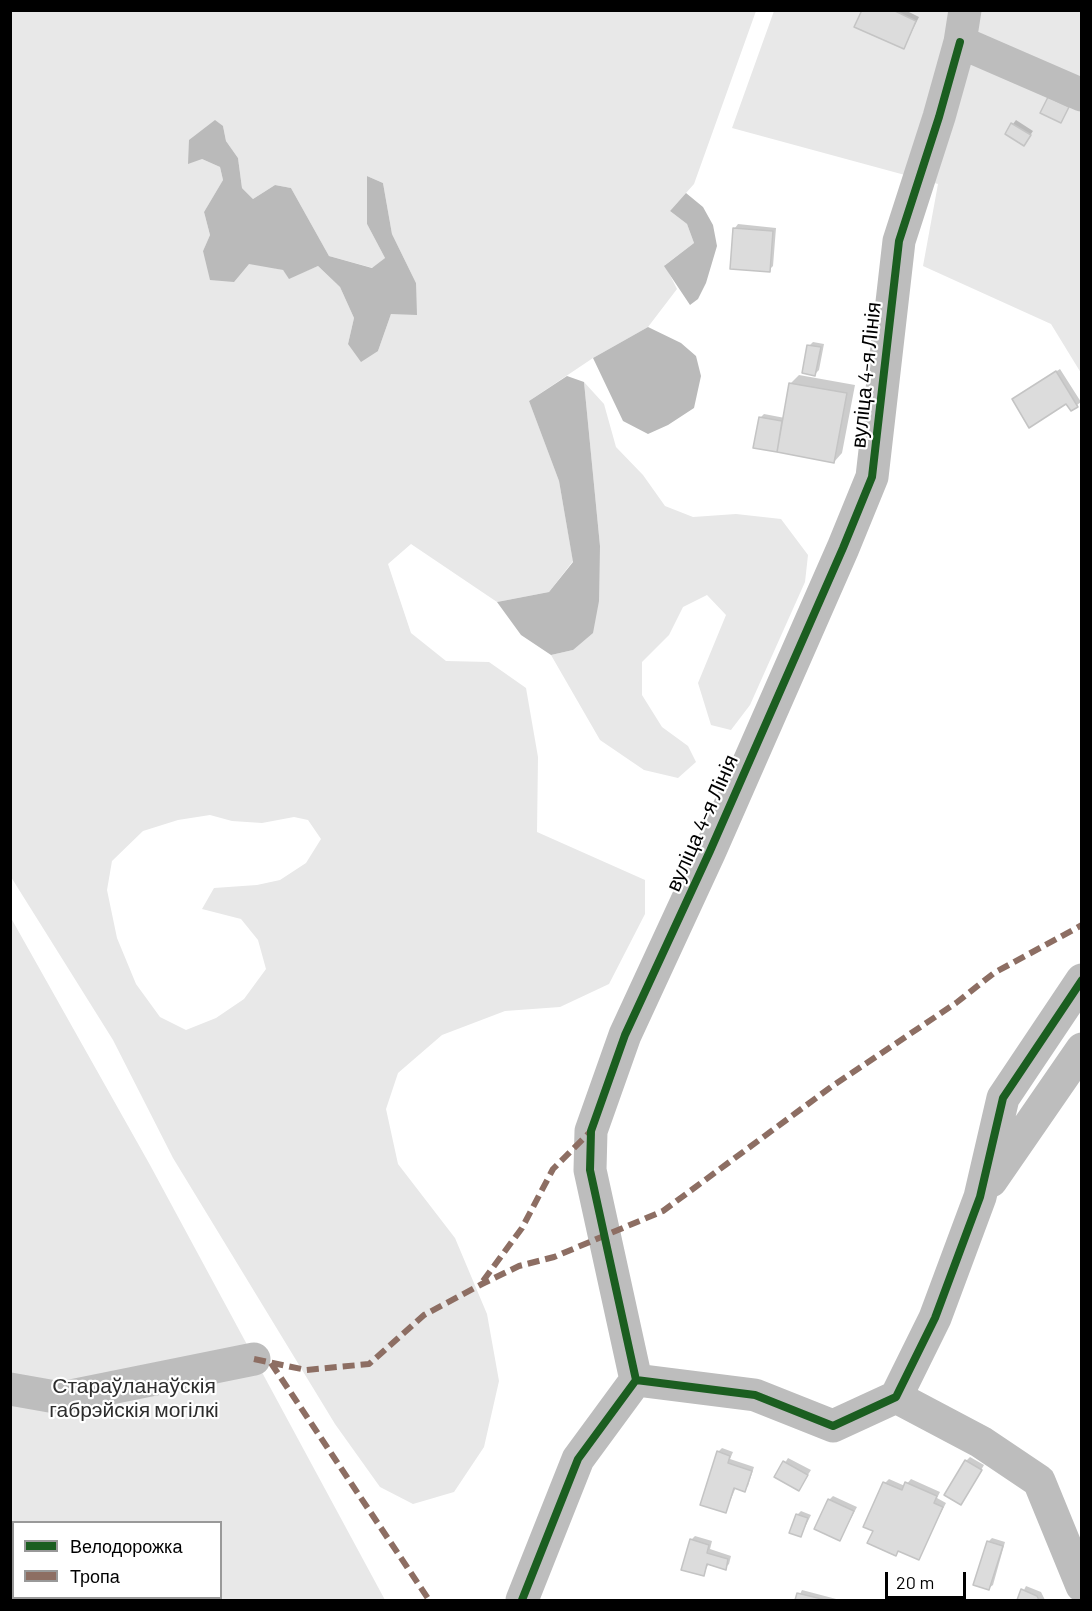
<!DOCTYPE html>
<html>
<head>
<meta charset="utf-8">
<style>
  body { margin:0 }
  #map { position:relative; width:1092px; height:1611px; overflow:hidden; background:#fff; font-family:Barlow,sans-serif }
  canvas { display:block }
  .frame { position:absolute; inset:0; border:12px solid #000; pointer-events:none }
  .legend { position:absolute; left:12px; top:1521px; width:210px; height:78px; box-sizing:border-box; background:#fff; border:2px solid #999; margin:0; padding:8px 10px; list-style:none; font-size:18px; color:#000 }
  .legend li { display:flex; align-items:center; gap:12px; height:30px }
  .legend b { width:30px; border:2px solid #999 }
  .scale { position:absolute; left:885px; top:1572px; width:81px; height:27px; box-sizing:border-box; border:3px solid #000; border-top:0; padding-left:8px; font-size:18px; line-height:21px; white-space:nowrap; color:#000; -webkit-text-stroke:4px #fff; paint-order:stroke }
</style>
</head>
<body>
<div id="map">
<canvas width="1092" height="1611"></canvas>
<div class="frame"></div>
<ul class="legend">
<li><b style="height:8px;background:#1b5e20"></b>Велодорожка</li>
<li><b style="height:8px;background:#8d6e63"></b>Тропа</li>
</ul>
<div class="scale">20 m</div>
</div>
<script>
const ctx = document.querySelector('canvas').getContext('2d');
ctx.lineJoin = 'round';
function paint(path, color) { ctx.fillStyle = color; ctx.fill(path, 'evenodd'); }
const shape = rows => new Path2D(rows.map(r => 'M' + r).join(''));
function stroke(path, color, width, dash) { ctx.strokeStyle = color; ctx.lineWidth = width; ctx.lineCap = dash ? 'butt' : 'round'; ctx.setLineDash(dash || []); ctx.stroke(path); }
function drawText(font, color, halo, rows, align = 'center') {
  ctx.font = font + ' Barlow,sans-serif'; ctx.lineWidth = 4.5; ctx.setLineDash([]); ctx.textBaseline = 'middle'; ctx.strokeStyle = halo; ctx.fillStyle = color; for (const [text, x, y, turn = 0] of rows) {
    ctx.save(); ctx.translate(x, y); ctx.rotate((+turn || 0) * Math.PI / 180); ctx.textAlign = isNaN(turn) ? turn : align; if (halo) ctx.strokeText(text, 0, 0); ctx.fillText(text, 0, 0); ctx.restore();
  }
}
paint(shape([
  [11,11,756,11,694,184,670,211,687,224,694,243,665,265,677,289,648,327,593,358,529,401,559,481,573,561,549,592,497,602,411,544,388,564,411,633,446,661,489,662,526,688,538,757,537,832,645,880,645,914,609,984,560,1007,505,1011,442,1035,398,1073,386,1109,398,1164,455,1238,487,1314,499,1381,484,1447,454,1492,413,1504,380,1487,335,1424,173,1158,113,1040,11,877],
  [223,126,226,141,238,158,242,188,253,199,275,185,291,188,329,256,373,268,385,258,367,224,367,176,383,183,392,234,416,283,391,314,378,351,348,344,354,318,340,287,318,266,289,278,283,270,203,251,210,235,204,212,223,180,220,167,202,159],
  [210,815,232,821,262,823,294,817,308,820,321,839,306,863,280,880,257,885,214,888,202,909,241,919,258,940,266,969,244,999,216,1018,186,1030,160,1017,136,984,117,938,107,890,112,861,143,831,178,820],
  [774,11,1081,11,1081,373,1051,324,923,266,938,184,732,128],
  [584,382,604,404,616,447,643,475,665,506,693,517,736,514,781,519,808,555,805,582,750,705,731,730,711,725,698,683,726,615,707,595,683,607,669,635,642,662,642,695,662,727,688,746,696,762,678,778,644,770,600,740,551,655,573,650,600,546],
  [11,918,150,1165,385,1600,11,1600],
  [14,1522,220,1522,220,1598,14,1598]
]), '#e8e8e8');
paint(shape([
  [215,120,223,126,226,141,238,158,242,188,253,199,275,185,291,188,329,256,372,268,385,258,367,224,367,176,383,183,392,234,416,283,417,315,391,314,378,351,361,362,348,344,354,318,340,287,318,266,289,279,283,270,249,264,234,282,210,280,203,251,210,235,204,212,223,180,220,167,202,159,188,164,189,140],
  [686,193,703,207,713,225,717,246,706,283,698,299,690,305,664,266,694,243,687,224,670,211],
  [648,327,681,343,696,356,701,376,694,408,668,425,648,434,623,421,593,358],
  [567,376,584,382,600,546,599,601,593,633,573,650,551,655,521,635,497,602,549,592,573,562,559,481,529,401]
]), '#bababa');
paint(shape([
  [863,10,905,10,919,17,904,47],
  [1016,120,1033,131,1027,140,1013,124],
  [738,224,776,228,773,266,769,270,735,228],
  [813,342,824,344,819,370,815,374,809,346],
  [1060,369,1081,402,1077,405,1071,409,1067,402,1018,396],
  [799,375,855,385,842,453,834,462,755,447,760,418,764,414,785,418,791,383],
  [722,1448,733,1452,730,1459,754,1467,748,1486,744,1490,736,1487,726,1511,718,1452],
  [970,1457,984,1465,964,1499,966,1461],
  [788,1458,811,1470,798,1490,776,1477],
  [889,1479,905,1486,911,1479,940,1492,937,1498,946,1503,918,1558,900,1550,895,1554,875,1531,885,1483],
  [833,1496,857,1507,840,1539,829,1500],
  [801,1511,811,1515,801,1535,797,1515],
  [695,1536,712,1541,710,1549,731,1556,729,1564,725,1568,709,1563,703,1575,691,1540],
  [992,1538,1005,1542,993,1585,989,1588,988,1542],
  [1026,1586,1041,1592,1045,1600,1019,1600],
  [802,1590,840,1600,797,1600]
]), '#0003');
const building = shape([
  [862,10,893,10,916,21,904,49,854,27,862,10],
  [1048,97,1069,107,1061,123,1040,113,1048,97],
  [1011,123,1031,135,1024,146,1005,134,1011,123],
  [733,228,773,231,770,272,730,269,733,228],
  [807,345,821,347,815,376,802,373,807,345],
  [1056,371,1078,407,1071,411,1066,404,1029,428,1012,399,1056,371],
  [789,383,847,393,834,463,777,452,789,383],
  [759,417,782,421,777,452,753,448,759,417],
  [717,1451,730,1456,728,1463,752,1471,745,1492,734,1488,726,1513,700,1505,717,1451],
  [965,1460,982,1470,961,1505,944,1495,965,1460],
  [783,1461,808,1475,799,1491,774,1477,783,1461],
  [883,1482,902,1490,905,1482,937,1496,934,1503,943,1507,919,1560,898,1551,896,1556,867,1543,873,1531,863,1527,883,1482],
  [828,1499,854,1511,840,1541,814,1529,828,1499],
  [796,1514,808,1518,801,1537,789,1533,796,1514],
  [690,1539,709,1545,707,1553,728,1559,726,1570,707,1564,704,1576,681,1570,690,1539],
  [987,1541,1003,1546,989,1590,973,1585,987,1541],
  [1021,1589,1037,1596,1039,1600,1017,1600,1021,1589],
  [797,1593,826,1600,795,1600,797,1593]
]);
paint(building, '#dcdcdc');
stroke(building, '#c4c4c4', 1.5);
stroke(shape([
  [960,42,1082,95],
  [991,1181,1082,1049],
  [636,1380,755,1395,833,1426,896,1397,935,1318,980,1197,1003,1098,1082,980],
  [10,1389,61,1398,254,1359],
  [896,1397,981,1442,1039,1481,1082,1586],
  [522,1600,578,1459,636,1380,590,1170,591,1131,625,1035,710,851,843,548,872,477,899,241,939,117,960,42,965,10]
]), '#bdbdbd', 33);
stroke(shape([
  [483,1281,522,1228,553,1169,591,1131],
  [254,1359,306,1370,369,1364,424,1315,482,1284,519,1266,554,1257,663,1211,831,1087,956,1003,994,973,1082,925],
  [271,1363,429,1600]
]), '#8d6e63', 6, [12, 6]);
stroke(shape([
  [636,1380,755,1395,833,1426,896,1397,935,1318,980,1197,1003,1098,1082,980],
  [522,1600,578,1459,636,1380,590,1170,591,1131,625,1035,710,851,843,548,872,477,899,241,939,117,960,42]
]), '#1b5e20', 8);
drawText('21px', '#000', '#fff', [
  ["вуліца 4-я Лінія",866,375,-84],
  ["вуліца 4-я Лінія",702,823,-66]
]);
drawText('21px', '#2d2d2d', '#fff', [
  ["Стараўланаўскія",134,1386],
  ["габрэйскія могілкі",134,1410]
]);
</script>
</body>
</html>
